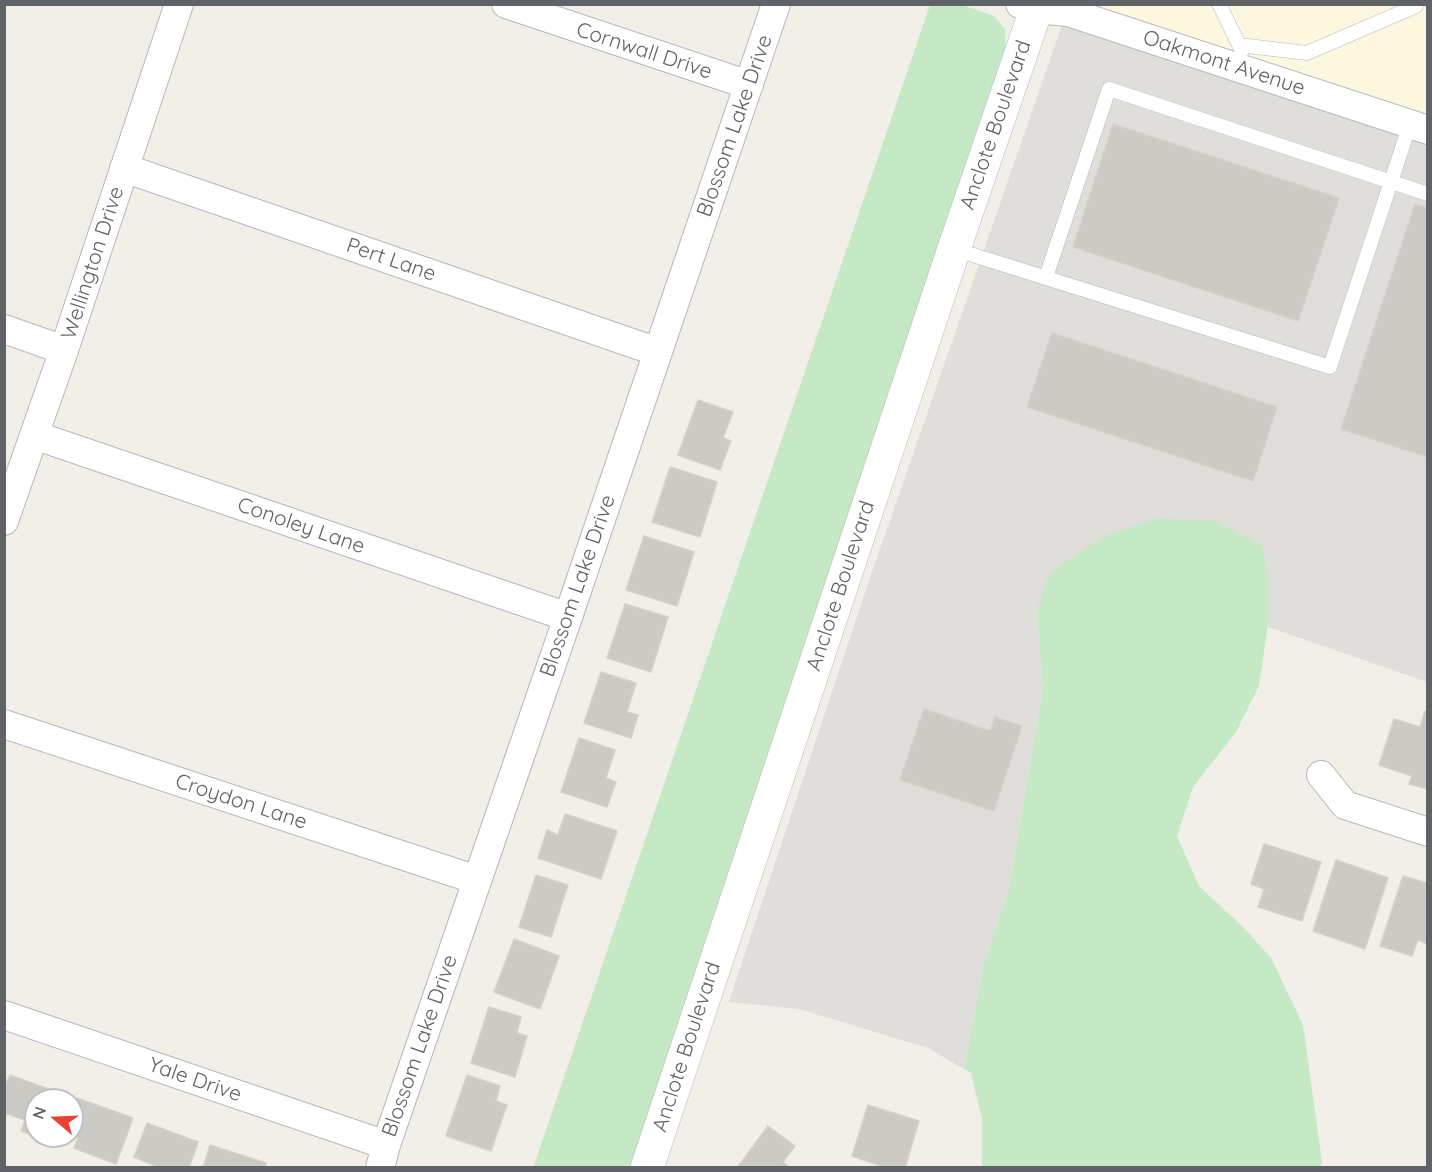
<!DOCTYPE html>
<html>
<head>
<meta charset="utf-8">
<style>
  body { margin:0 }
  #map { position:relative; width:1432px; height:1172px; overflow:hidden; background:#f1efe8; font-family:Quicksand,sans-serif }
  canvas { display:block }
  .frame { position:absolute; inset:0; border:6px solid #5f6368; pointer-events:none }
  .north { position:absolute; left:24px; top:1088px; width:60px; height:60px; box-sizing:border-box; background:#fff; border:2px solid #bfc1c3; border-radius:50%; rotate:289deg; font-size:16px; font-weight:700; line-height:24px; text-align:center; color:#5f6368 }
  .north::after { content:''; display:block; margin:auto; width:21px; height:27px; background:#ea4335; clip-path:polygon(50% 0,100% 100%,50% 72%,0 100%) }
</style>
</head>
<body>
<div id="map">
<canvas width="1432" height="1172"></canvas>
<div class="frame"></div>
<div class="north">N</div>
</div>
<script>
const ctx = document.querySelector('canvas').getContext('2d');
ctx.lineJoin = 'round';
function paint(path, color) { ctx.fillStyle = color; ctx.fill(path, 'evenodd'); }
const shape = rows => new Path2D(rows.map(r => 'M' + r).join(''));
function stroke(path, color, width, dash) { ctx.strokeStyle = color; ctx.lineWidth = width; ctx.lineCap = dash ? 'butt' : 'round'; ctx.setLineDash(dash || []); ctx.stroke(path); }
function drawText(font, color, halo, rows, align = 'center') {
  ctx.font = font + ' Quicksand,sans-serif'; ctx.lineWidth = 5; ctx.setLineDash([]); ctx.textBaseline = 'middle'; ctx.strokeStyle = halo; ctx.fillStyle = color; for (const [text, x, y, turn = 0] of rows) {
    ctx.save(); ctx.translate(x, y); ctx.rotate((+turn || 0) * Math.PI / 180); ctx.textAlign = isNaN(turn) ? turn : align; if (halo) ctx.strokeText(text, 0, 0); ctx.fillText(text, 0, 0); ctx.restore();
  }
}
paint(shape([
  [1089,5,1427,5,1427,116]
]), '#fef7e0');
paint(shape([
  [1062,25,1427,144,1427,682,1268,627,1262,545,1216,522,1037,610,1043,690,1008,893,983,968,964,1069,928,1048,799,1009,729,1002,870,578]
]), '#e0deda');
paint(shape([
  [930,5,962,5,994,16,1005,29,1006,48,634,1167,533,1168],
  [1158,518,1216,521,1262,545,1268,576,1268,624,1259,686,1236,732,1193,787,1177,836,1199,886,1244,928,1271,958,1303,1025,1322,1162,1321,1167,982,1167,982,1119,971,1073,964,1069,983,968,1008,893,1043,690,1037,610,1049,574,1104,536]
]), '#c5e8c5');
const building = shape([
  [1113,124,1339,198,1298,321,1073,247,1113,124],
  [1415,204,1428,208,1428,457,1341,429,1415,204],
  [1052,333,1277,407,1253,481,1027,407,1052,333],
  [698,400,733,412,723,438,731,441,720,470,678,455,698,400],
  [670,467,717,482,700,537,652,522,670,467],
  [644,536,694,552,677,606,626,590,644,536],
  [625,604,668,617,651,672,607,658,625,604],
  [601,672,636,683,627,712,638,715,631,738,584,723,601,672],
  [924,709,990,731,995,717,1022,726,994,811,900,780,924,709],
  [1425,711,1428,712,1428,789,1409,784,1412,776,1379,765,1394,719,1420,727,1425,711],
  [579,738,615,750,606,778,616,782,607,807,561,792,579,738],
  [565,814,617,831,601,879,538,858,547,830,558,835,565,814],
  [1264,844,1321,862,1302,921,1258,907,1264,889,1251,884,1264,844],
  [1336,860,1388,878,1365,949,1313,931,1336,860],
  [536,875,568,885,551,937,519,927,536,875],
  [1403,876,1427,883,1425,892,1428,893,1428,944,1418,940,1412,956,1380,946,1403,876],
  [514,939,559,956,540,1009,494,992,514,939],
  [489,1007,521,1017,517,1033,527,1036,515,1077,471,1063,489,1007],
  [10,1075,65,1095,63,1100,36,1100,36,1136,50,1136,48,1141,21,1131,25,1120,4,1113,4,1088,10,1075],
  [467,1075,500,1086,496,1101,507,1105,491,1151,446,1136,467,1075],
  [77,1098,133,1118,116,1164,74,1148,78,1138,71,1136,72,1111,77,1098],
  [868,1105,919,1121,905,1168,887,1168,852,1156,868,1105],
  [147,1123,198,1142,189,1168,161,1168,134,1157,147,1123],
  [768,1126,795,1146,783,1162,790,1168,737,1168,768,1126],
  [210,1145,266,1163,265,1168,203,1168,210,1145]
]);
paint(building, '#cccac5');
stroke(building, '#d6d1c6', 1.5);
const lane = shape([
  [1219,4,1242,51],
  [1239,45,1307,53,1416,6],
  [954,249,1330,367,1410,124],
  [1046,277,1109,89,1428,194]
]);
const street = shape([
  [506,4,749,85],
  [1020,4,1036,9,1068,12,1428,130],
  [124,168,658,352],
  [4,329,64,350],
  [34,435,568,617],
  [4,521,64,350,179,4],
  [4,724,477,880],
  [1321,775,1345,805,1428,832],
  [4,1015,386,1145],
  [380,1168,386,1145,568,617,776,4]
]);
const secondary = shape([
  [647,1168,954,249,1038,4]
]);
stroke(lane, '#b5b8bc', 15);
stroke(street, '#b5b8bc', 30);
stroke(secondary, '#b6babf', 34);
stroke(lane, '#fff', 14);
stroke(street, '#fff', 28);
stroke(secondary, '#fff', 33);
drawText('21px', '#5f6368', '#fff', [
  ["Cornwall Drive",644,51,18],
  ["Oakmont Avenue",1224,63,18],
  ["Anclote Boulevard",996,125,-71],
  ["Blossom Lake Drive",735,126,-71],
  ["Pert Lane",391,260,19],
  ["Wellington Drive",93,263,-72],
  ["Conoley Lane",301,526,19],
  ["Blossom Lake Drive",578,586,-71],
  ["Anclote Boulevard",841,586,-72],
  ["Croydon Lane",241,802,18],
  ["Blossom Lake Drive",420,1046,-71],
  ["Anclote Boulevard",687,1047,-72],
  ["Yale Drive",195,1080,19]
]);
</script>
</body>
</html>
